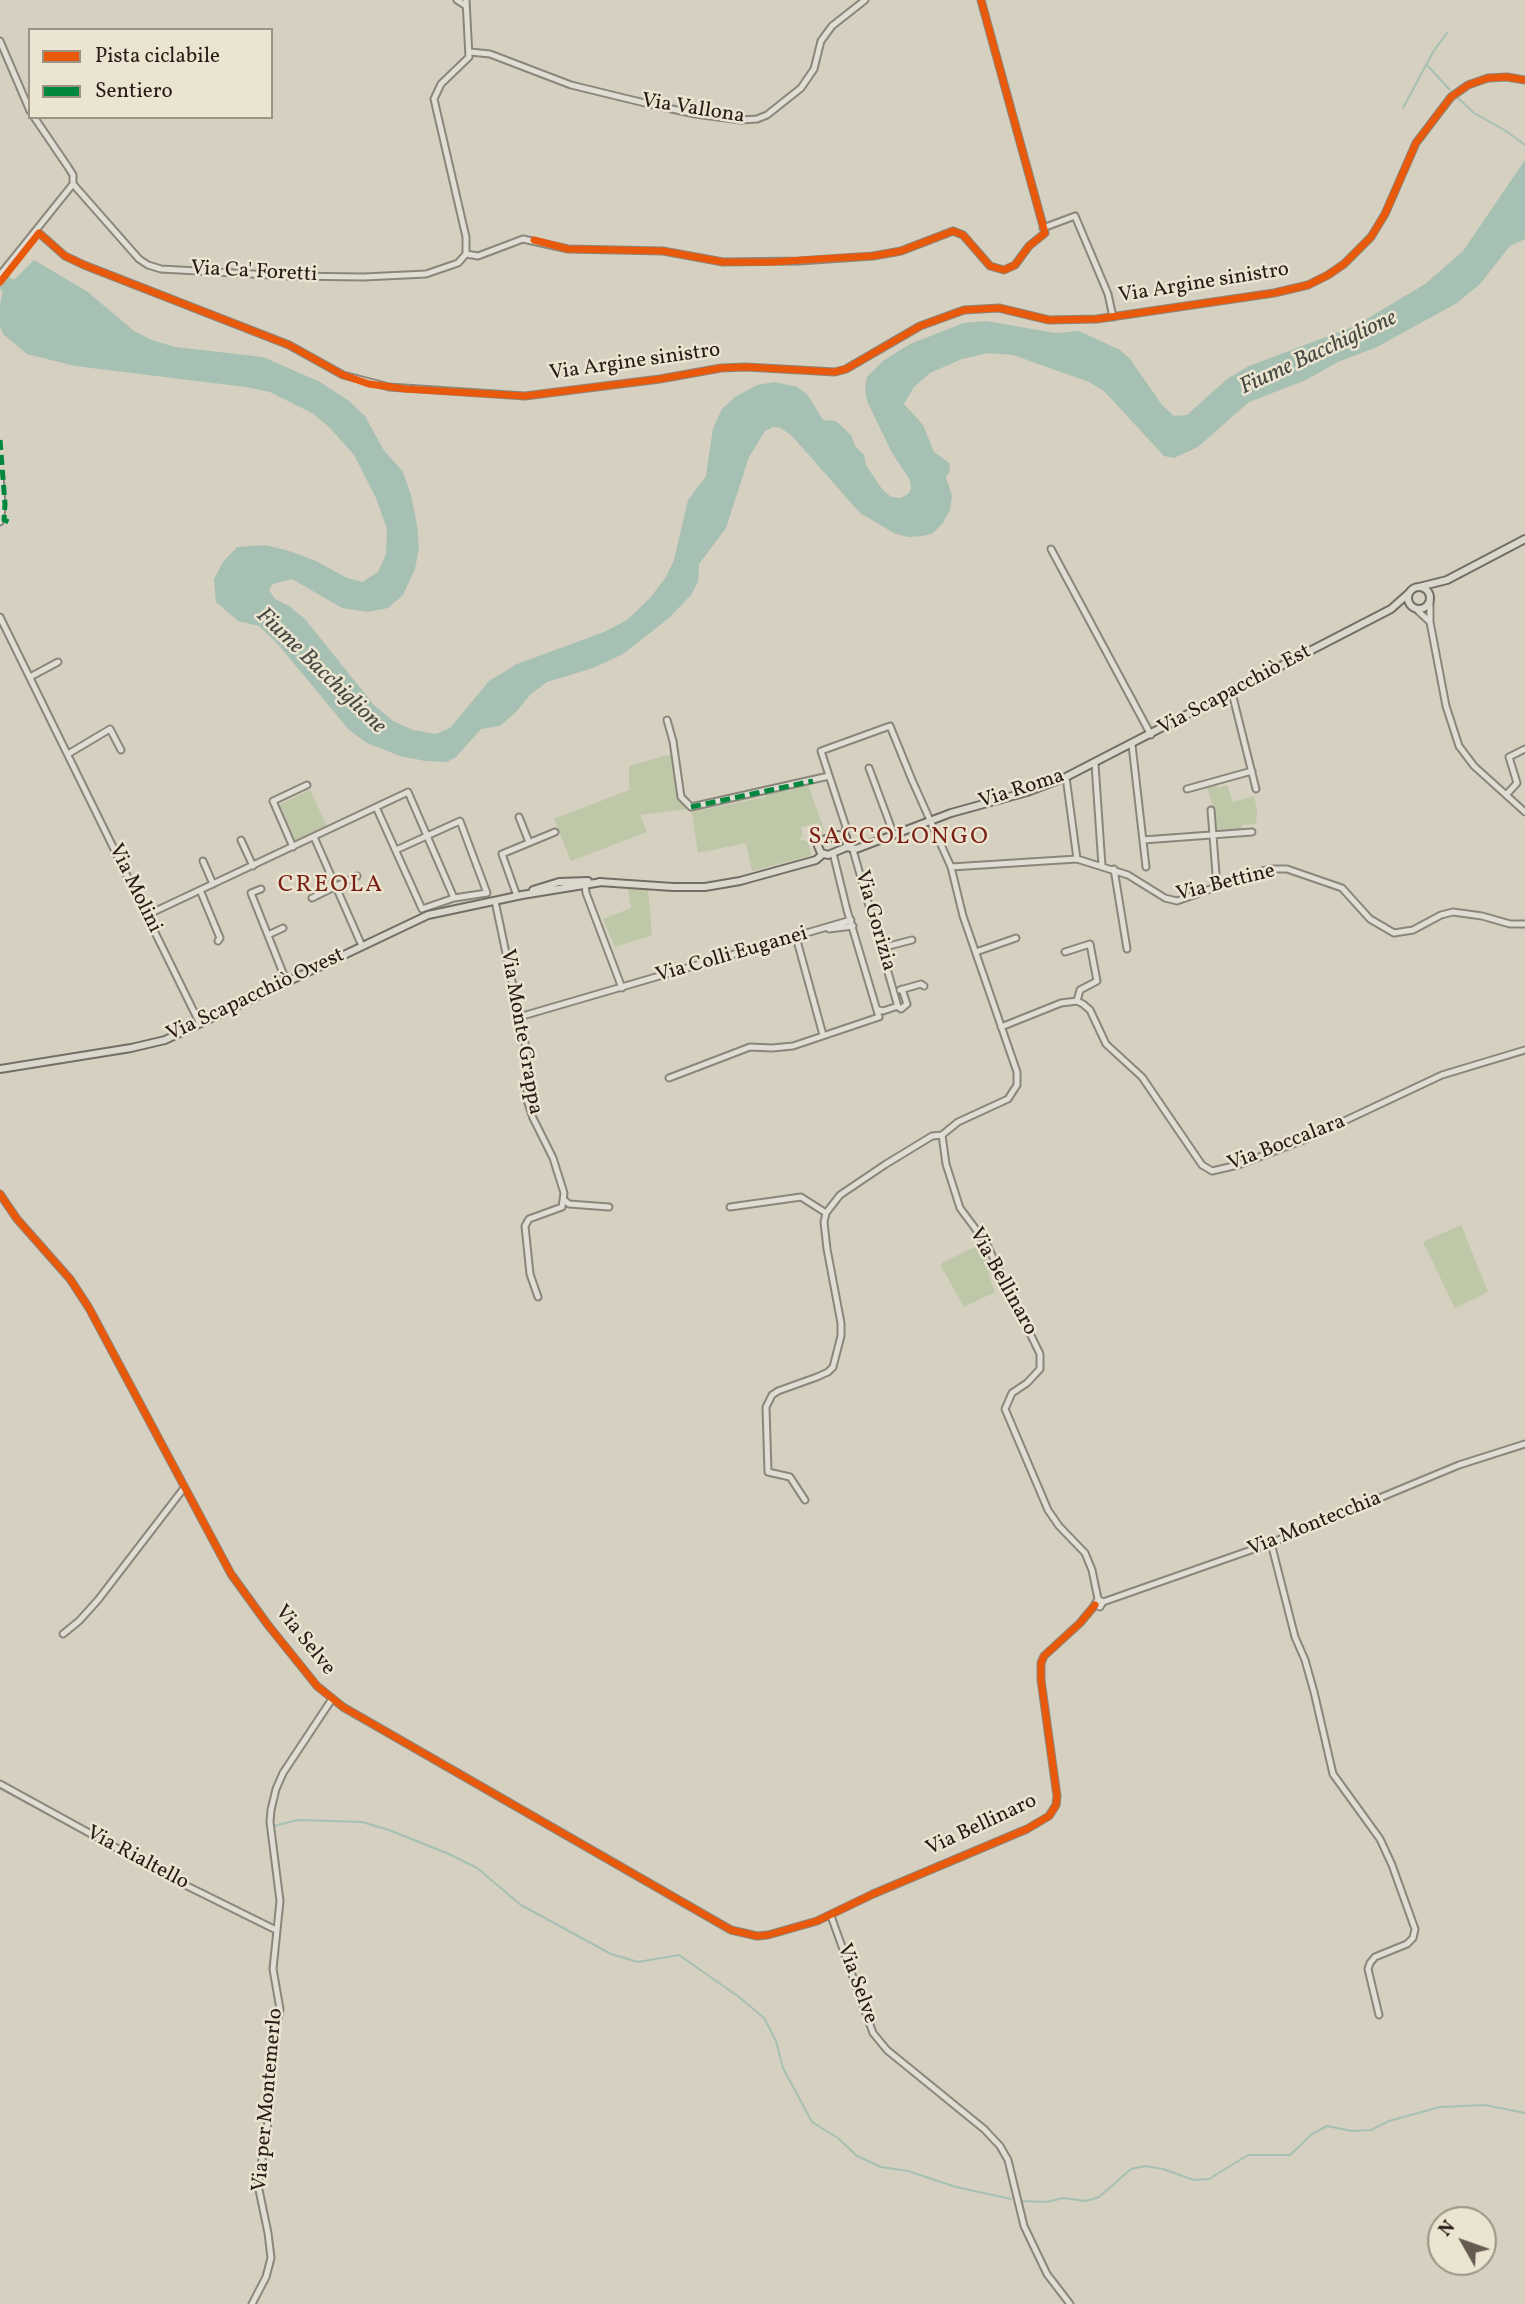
<!DOCTYPE html>
<html>
<head>
<meta charset="utf-8">
<style>
  body { margin:0 }
  #map { position:relative; width:1525px; height:2304px; overflow:hidden; background:#d5d0bf; font-family:Vollkorn,serif }
  canvas { display:block }
  .legend { position:absolute; left:28px; top:28px; width:245px; height:91px; box-sizing:border-box; background:#eae4d0; border:2px solid #9c9385; margin:0; padding:9px 12px; list-style:none; font-size:21px; color:#281a15 }
  .legend li { display:flex; align-items:center; gap:14px; height:35px }
  .legend b { width:35px; border:2px solid #9c9385 }
  .north { position:absolute; left:1427px; top:2206px; width:70px; height:70px; box-sizing:border-box; background:#eae4d0; border:2px solid #9c9385; border-radius:50%; rotate:310deg; font-size:19px; font-weight:700; line-height:28px; text-align:center; color:#281a15 }
  .north::after { content:''; display:block; margin:auto; width:24px; height:32px; background:#655a50; clip-path:polygon(50% 0,100% 100%,50% 72%,0 100%) }
</style>
</head>
<body>
<div id="map">
<canvas width="1525" height="2304"></canvas>
<ul class="legend">
<li><b style="height:9px;background:#e8590c"></b>Pista ciclabile</li>
<li><b style="height:9px;background:#00873e"></b>Sentiero</li>
</ul>
<div class="north">N</div>
</div>
<script>
const ctx = document.querySelector('canvas').getContext('2d');
ctx.lineJoin = 'round';
function paint(path, color) { ctx.fillStyle = color; ctx.fill(path, 'evenodd'); }
const shape = rows => new Path2D(rows.map(r => 'M' + r).join(''));
function stroke(path, color, width, dash) { ctx.strokeStyle = color; ctx.lineWidth = width; ctx.lineCap = dash ? 'butt' : 'round'; ctx.setLineDash(dash || []); ctx.stroke(path); }
function drawText(font, color, halo, rows, align = 'center') {
  ctx.font = font + ' Vollkorn,serif'; ctx.lineWidth = 5; ctx.setLineDash([]); ctx.textBaseline = 'middle'; ctx.strokeStyle = halo; ctx.fillStyle = color; for (const [text, x, y, turn = 0] of rows) {
    ctx.save(); ctx.translate(x, y); ctx.rotate((+turn || 0) * Math.PI / 180); ctx.textAlign = isNaN(turn) ? turn : align; if (halo) ctx.strokeText(text, 0, 0); ctx.fillText(text, 0, 0); ctx.restore();
  }
}
paint(shape([
  [672,754,678,796,687,809,640,815,647,832,571,861,554,819,629,790,629,766],
  [1216,784,1218,788,1227,785,1233,802,1254,796,1257,809,1256,824,1242,825,1242,829,1217,830,1214,810,1207,787],
  [808,785,824,830,821,830,819,823,801,827,803,835,799,840,808,841,811,854,809,856,752,871,746,843,698,853,692,812,765,797,768,793],
  [310,790,327,826,294,841,278,805],
  [628,889,648,890,652,935,615,947,603,919,631,908],
  [1461,1225,1488,1292,1455,1308,1423,1242],
  [977,1246,982,1249,991,1266,992,1271,988,1273,995,1292,964,1307,941,1266,942,1263]
]), '#bec7a7');
paint(shape([
  [1525,160,1525,239,1510,246,1480,284,1457,303,1377,347,1338,362,1306,380,1249,402,1198,447,1174,458,1164,456,1104,391,1089,382,1013,355,988,353,962,359,930,373,914,387,904,404,923,425,934,452,949,463,950,471,946,477,952,496,950,510,943,523,933,533,923,536,908,537,894,533,860,513,792,436,781,428,773,427,765,431,749,457,726,528,699,564,698,582,691,595,669,618,623,654,593,668,547,682,531,694,515,713,500,726,481,729,456,757,447,762,425,761,400,756,367,743,349,730,277,643,259,626,238,621,216,602,214,579,223,562,237,547,265,545,286,550,314,560,347,578,362,582,378,572,386,554,387,529,376,498,354,455,329,427,312,413,270,392,246,387,75,366,27,354,3,334,0,326,0,304,3,291,0,289,0,269,12,279,15,279,34,260,88,292,134,331,152,340,175,347,263,357,320,382,349,401,365,416,383,449,403,472,411,495,417,525,419,548,415,569,403,595,388,608,368,612,342,608,292,579,273,584,269,590,275,599,289,606,305,619,374,705,393,721,413,730,436,734,450,728,489,681,517,664,604,632,627,620,650,598,666,577,674,560,688,500,706,476,713,428,722,409,735,397,757,385,775,382,797,387,807,394,823,420,836,421,851,435,855,446,864,455,866,465,882,489,891,497,900,498,908,494,911,489,910,480,892,453,867,401,865,387,867,377,883,361,910,344,964,323,987,321,1055,333,1079,331,1120,350,1130,359,1162,405,1174,416,1187,415,1227,379,1249,366,1355,326,1425,284,1463,251]
]), '#a7c0b4');
stroke(shape([
  [1427,65,1450,90],
  [1457,97,1474,113,1506,131,1525,145],
  [1403,108,1433,52,1447,33],
  [274,1826,298,1820,362,1822,389,1830,449,1854,477,1868,521,1905,611,1954,638,1962,679,1955,739,1997,764,2018,776,2041,783,2068,812,2122,838,2138,857,2156,881,2167,908,2171,956,2187,1011,2199],
  [1021,2201,1046,2202,1064,2198,1086,2201,1099,2197,1131,2169,1145,2166,1163,2169,1194,2180,1209,2179,1248,2155,1290,2155,1312,2134,1327,2126,1352,2131,1371,2130,1389,2121,1440,2107,1485,2105,1525,2113]
]), '#a7c0b4', 2);
const minor = shape([
  [457,0,466,6],
  [466,0,469,57,441,84,434,99,466,237,466,254],
  [0,41,30,111],
  [470,52,490,54,571,85,649,104,695,114,741,120,757,119,767,115,801,88,814,69,821,41,832,26,865,0],
  [34,117,68,167,73,175,73,184],
  [73,184,139,259,148,265,161,269,289,276,364,277,426,274,458,263,466,254],
  [1043,228,1075,216,1108,294,1113,317],
  [39,233,65,256,84,265,289,345,343,375,389,387,525,396,660,379,721,368,746,367,835,372,846,369,920,326,964,310,999,308,1049,320,1097,319,1274,293,1308,285,1328,275,1344,264,1371,237,1385,214,1416,143,1451,97,1468,85,1488,78,1507,77,1525,80],
  [466,254,478,256,523,239,568,249,663,251,723,262,799,261,873,256,901,251,953,231,963,235,990,266,1004,270,1015,265,1029,246,1045,233,981,0],
  [0,275,73,184],
  [0,474,2,508,0,522],
  [1051,549,1151,735],
  [1430,602,1430,622,1446,706,1459,746,1474,766,1525,812],
  [1416,609,1430,622],
  [0,617,200,1024],
  [30,677,58,662],
  [1232,693,1256,789],
  [667,720,673,741,681,797,691,807,829,776],
  [1132,745,1146,867],
  [68,754,110,729,121,750],
  [1095,764,1102,866],
  [869,768,894,835],
  [1066,777,1077,859],
  [1187,789,1252,771],
  [1506,795,1517,783,1509,757,1525,749],
  [376,807,422,909,454,898,487,893,460,821,396,850],
  [1211,810,1217,887],
  [519,817,529,842],
  [844,835,846,827,821,751,890,726,912,780,951,867,963,916,1017,1072,1017,1085,1008,1099,958,1122,942,1135,946,1164,960,1208,986,1243,1040,1354,1040,1369,1027,1383,1012,1393,1005,1409,1048,1510,1059,1526,1085,1553,1092,1570,1098,1599],
  [314,837,362,946],
  [241,840,253,866],
  [1143,840,1252,832],
  [293,847,273,801,307,785],
  [853,850,898,1007,901,1009,907,1004,902,989],
  [203,861,213,884],
  [951,867,1077,859,1128,875,1165,898,1177,901,1258,872,1270,869,1287,869,1342,888,1370,919,1394,933,1413,930,1441,915,1453,912,1482,916,1510,924,1525,924],
  [1114,869,1127,949],
  [585,884,586,893,622,988],
  [261,889,251,893,287,983],
  [200,890,220,938,218,941],
  [517,896,502,854,555,832],
  [312,898,357,876],
  [495,901,527,1053,527,1100,533,1118,553,1158,564,1193,562,1207,529,1219,525,1226,530,1274,538,1297],
  [147,915,408,792,454,898],
  [829,929,853,926],
  [268,935,283,928],
  [796,937,823,1035],
  [881,948,912,940],
  [976,952,1016,938],
  [1065,952,1090,944,1097,981,1080,990,1077,1001],
  [900,990,921,984,924,986],
  [879,1010,883,1011,898,1006],
  [519,1017,851,920],
  [1001,1027,1061,1003,1077,1001,1083,1004,1090,1010,1106,1044,1142,1077,1202,1165,1212,1171,1238,1165,1306,1139,1442,1075,1525,1050],
  [669,1078,750,1047,772,1048,793,1046,879,1017,847,910,833,853],
  [0,1194,17,1219,70,1279,89,1308,231,1574,268,1625,317,1686,343,1707,731,1930,757,1936,768,1935,817,1921,873,1894,1027,1829,1049,1816,1056,1805,1057,1796,1041,1680,1041,1663,1044,1656,1080,1623,1095,1605],
  [564,1200,569,1204,609,1207],
  [730,1207,801,1197,826,1213],
  [805,1500,790,1477,768,1472,766,1407,772,1395,778,1391,817,1377,828,1372,833,1367,841,1336,841,1323,827,1249,824,1222,826,1213,840,1195,886,1164,932,1136,942,1135],
  [1271,1543,1295,1637,1305,1660,1314,1692,1333,1774,1380,1839,1392,1865,1415,1929,1413,1938,1407,1944,1375,1957,1370,1963,1368,1969,1379,2015],
  [1103,1602,1098,1599,1095,1604,1100,1607,1103,1602,1271,1543,1459,1465,1525,1444],
  [63,1634,79,1621,98,1600,184,1488],
  [0,1784,173,1879,276,1930],
  [831,1916,873,2033,887,2050,984,2129,1000,2146,1008,2160,1024,2226,1047,2274,1070,2304],
  [252,2304,266,2277,271,2258,268,2233,258,2185,270,2109,271,2052,280,2009,273,1969,280,1901,270,1822,271,1810,276,1789,283,1773,332,1699]
]);
const major = shape([
  '1408 598a11 11 0 1 1 22 0a11 11 0 1 1-22 0Z',
  [1419,587,1447,580,1525,539],
  [838,835,846,837,847,847,828,855,821,853,818,846,820,841,838,835],
  [847,847,856,849,951,813,1027,792,1066,777,1391,609,1409,593],
  [599,882,673,887,705,887,740,881,816,860,823,854],
  [533,890,559,882,588,881],
  [0,1069,131,1048,165,1040,428,915,522,895,602,882]
]);
stroke(minor, '#8b867c', 9);
stroke(major, '#736e65', 10);
stroke(minor, '#e0ddd4', 5);
stroke(major, '#dad7cd', 6);
stroke(shape([
  [0,440,5,504,4,520,9,522],
  [691,807,813,781]
]), '#00873e', 5, [10, 5]);
stroke(shape([
  [534,240,568,249,663,251,723,262,770,262,873,256,901,251,953,231,963,235,990,266,1004,270,1015,265,1029,246,1045,233,981,0],
  [0,282,39,233,65,256,84,265,289,345,343,375,369,384,406,389,525,396,660,379,721,368,746,367,835,372,846,369,920,326,964,310,999,308,1049,320,1097,319,1274,293,1308,285,1328,275,1344,264,1371,237,1385,214,1416,143,1451,97,1468,85,1488,78,1507,77,1525,80],
  [0,1194,17,1219,70,1279,89,1308,231,1574,268,1625,317,1686,343,1707,731,1930,757,1936,768,1935,817,1921,873,1894,1027,1829,1049,1816,1056,1805,1057,1796,1041,1680,1041,1663,1044,1656,1080,1623,1095,1605]
]), '#e8590c', 7);
drawText('21px', '#281a15', '#eae4d0', [
  ["Via Vallona",693,110,9],
  ["Via Ca' Foretti",254,273,3],
  ["Via Argine sinistro",1204,284,-9],
  ["Via Argine sinistro",635,363,-8],
  ["Via Scapacchiò Est",1235,691,-28],
  ["Via Roma",1022,790,-18],
  ["Via Bettine",1226,884,-14],
  ["Via Molini",134,889,64],
  ["Via Gorizia",874,921,74],
  ["Via Colli Euganei",732,956,-16],
  ["Via Scapacchiò Ovest",256,996,-25],
  ["Via Monte Grappa",520,1032,80],
  ["Via Boccalara",1287,1144,-21],
  ["Via Bellinaro",1002,1282,61],
  ["Via Montecchia",1315,1525,-22],
  ["Via Selve",304,1641,51],
  ["Via Bellinaro",982,1826,-25],
  ["Via Rialtello",137,1859,28],
  ["Via Selve",856,1984,70],
  ["Via per Montemerlo",269,2100,-85]
]);
drawText('italic 23px', '#484a44', '#eae4d0', [
  ["Fiume Bacchiglione",1319,354,-25],
  ["Fiume Bacchiglione",320,672,44]
]);
ctx.letterSpacing = '2px';
drawText('24px', '#7a1f14', '#eae4d0', [
  ["SACCOLONGO",899,839],
  ["CREOLA",331,887]
]);
ctx.letterSpacing = '0px';
</script>
</body>
</html>
